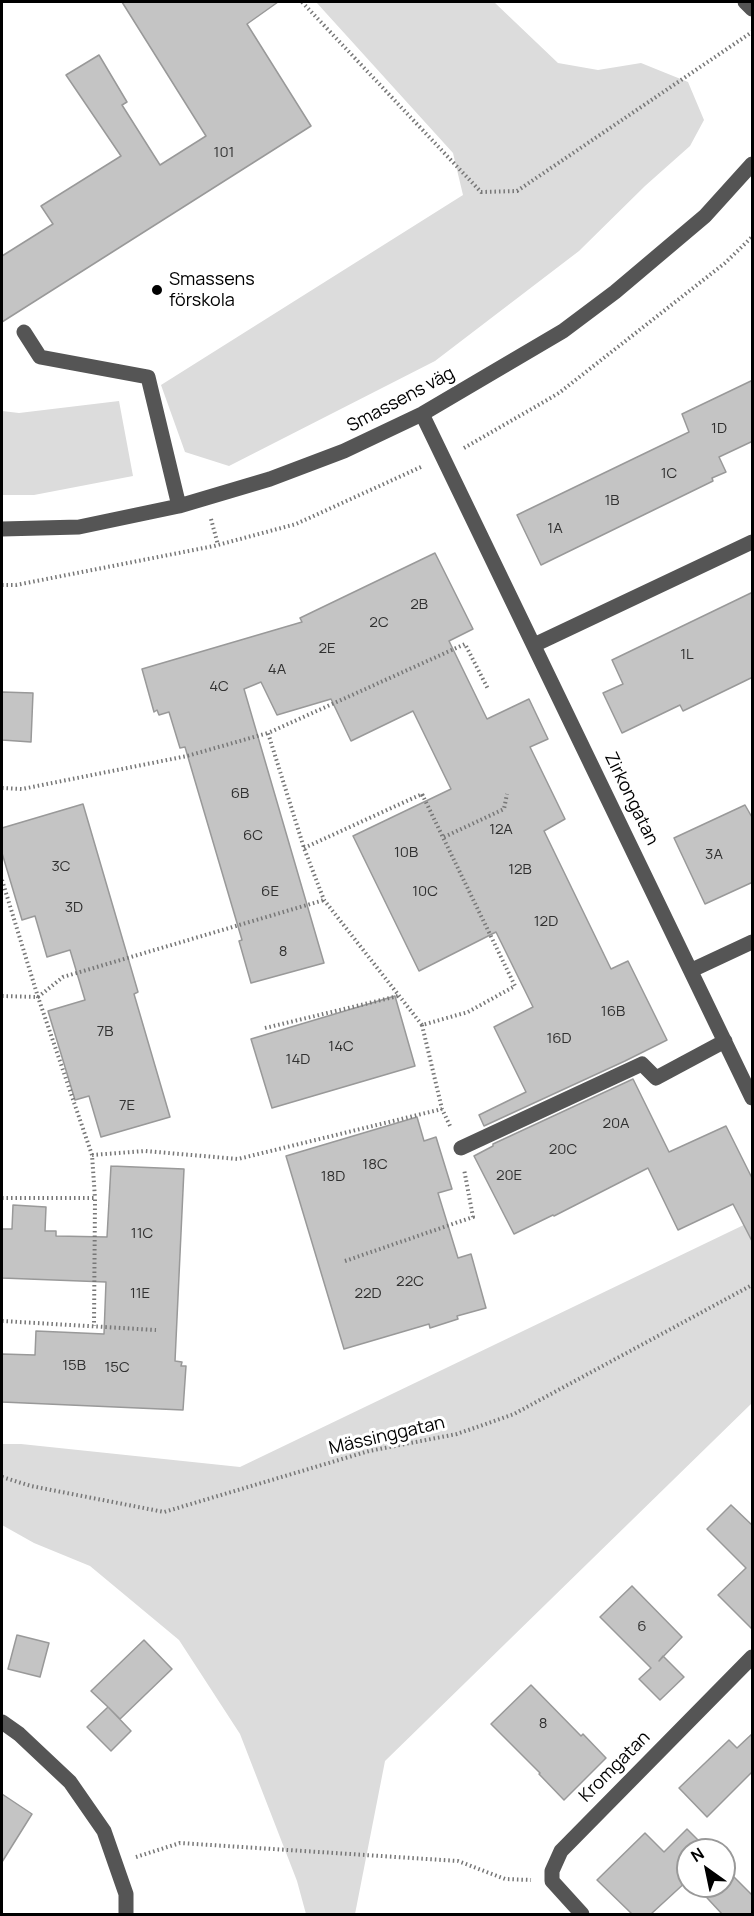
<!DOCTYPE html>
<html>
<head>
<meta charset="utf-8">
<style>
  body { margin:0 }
  #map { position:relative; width:754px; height:1916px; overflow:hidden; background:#fff; font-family:Manrope,sans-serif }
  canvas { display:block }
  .frame { position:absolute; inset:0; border:3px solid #000; pointer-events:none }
  .north { position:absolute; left:676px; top:1838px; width:60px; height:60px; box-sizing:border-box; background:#fff; border:2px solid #999; border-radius:50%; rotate:327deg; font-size:16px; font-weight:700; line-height:24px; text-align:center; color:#000 }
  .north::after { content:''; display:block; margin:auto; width:21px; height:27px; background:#000; clip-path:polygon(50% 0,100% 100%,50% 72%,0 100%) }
</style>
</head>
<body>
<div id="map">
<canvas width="754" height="1916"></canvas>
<div class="frame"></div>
<div class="north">N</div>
</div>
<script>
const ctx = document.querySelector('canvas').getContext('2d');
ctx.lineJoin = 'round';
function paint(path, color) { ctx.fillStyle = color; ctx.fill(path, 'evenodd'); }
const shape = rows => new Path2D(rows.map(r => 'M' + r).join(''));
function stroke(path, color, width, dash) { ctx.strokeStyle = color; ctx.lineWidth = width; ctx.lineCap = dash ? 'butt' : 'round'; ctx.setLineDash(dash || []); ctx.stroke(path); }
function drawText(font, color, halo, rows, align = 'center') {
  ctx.font = font + ' Manrope,sans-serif'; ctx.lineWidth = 6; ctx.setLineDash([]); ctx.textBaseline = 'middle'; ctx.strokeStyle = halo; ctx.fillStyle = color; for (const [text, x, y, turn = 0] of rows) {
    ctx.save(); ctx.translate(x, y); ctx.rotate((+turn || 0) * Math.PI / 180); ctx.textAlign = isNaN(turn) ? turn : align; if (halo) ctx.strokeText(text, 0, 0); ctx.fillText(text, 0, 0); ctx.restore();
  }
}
paint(shape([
  [316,2,494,2,558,63,598,70,641,63,688,82,704,120,690,146,645,186,579,251,435,361,229,466,185,452,161,385,463,195,453,153],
  [119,401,133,476,34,495,2,495,2,411,19,413],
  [752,1221,752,1403,385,1761,355,1914,306,1914,297,1881,240,1734,179,1640,90,1566,34,1543,2,1525,2,1444,21,1444,240,1467]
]), '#dcdcdc');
const building = shape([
  [122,2,278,2,247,24,311,126,2,322,2,256,53,224,41,206,121,156,66,75,99,55,127,102,122,105,160,165,206,136,122,2],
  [753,380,753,441,719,457,726,472,712,478,713,481,541,565,517,515,689,432,682,414,753,380],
  [435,553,473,629,449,641,487,719,529,699,548,739,530,747,565,819,544,831,611,969,628,961,667,1040,625,1061,484,1126,479,1115,526,1092,494,1027,533,1007,496,932,419,971,353,836,451,789,413,711,351,741,331,699,277,715,261,682,244,689,324,963,251,983,239,941,242,940,185,747,180,748,169,712,159,715,157,710,154,712,142,669,302,622,300,618,435,553],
  [753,592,753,677,683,711,680,705,622,733,603,693,623,684,612,660,753,592],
  [2,692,33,693,31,742,2,740,2,692],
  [83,804,138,992,134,994,170,1117,101,1137,89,1096,75,1100,48,1011,85,1000,70,950,47,957,35,916,22,920,2,853,2,828,83,804],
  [745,805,753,819,753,882,705,904,674,838,745,805],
  [395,996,415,1066,272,1108,251,1039,395,996],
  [633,1079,669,1152,726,1126,753,1180,753,1243,733,1204,678,1230,648,1168,554,1216,553,1215,514,1234,474,1156,493,1146,493,1144,633,1079],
  [417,1117,424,1141,436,1137,452,1189,438,1193,458,1258,471,1254,486,1308,457,1316,458,1319,430,1328,429,1324,344,1349,286,1156,417,1117],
  [111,1166,184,1169,175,1361,182,1362,181,1366,186,1366,183,1410,2,1402,2,1354,35,1355,36,1331,104,1334,106,1282,2,1278,2,1229,12,1229,13,1205,46,1207,45,1231,56,1231,56,1236,107,1237,111,1166],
  [731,1505,753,1526,753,1630,718,1595,746,1568,707,1529,731,1505],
  [632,1586,682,1637,659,1661,663,1656,684,1677,660,1700,639,1679,651,1668,600,1617,632,1586],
  [17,1635,49,1643,40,1677,8,1669,17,1635],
  [144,1640,172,1669,120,1719,109,1708,131,1731,111,1751,87,1727,108,1707,91,1691,144,1640],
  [531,1685,581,1736,583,1734,606,1758,564,1800,539,1774,540,1773,491,1724,531,1685],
  [753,1733,753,1771,707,1817,679,1788,729,1740,737,1748,753,1733],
  [2,1794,32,1814,2,1862,2,1794],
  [687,1829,708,1850,688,1850,688,1880,651,1914,632,1914,597,1880,645,1833,664,1852,687,1829],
  [724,1867,753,1896,753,1914,722,1914,696,1886,724,1886,724,1867]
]);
paint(building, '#c4c4c4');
stroke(building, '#999', 1.5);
stroke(shape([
  [302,2,481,192,517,191,752,32],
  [464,448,559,393,725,263,752,237],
  [211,519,218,545],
  [2,585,16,585,214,546,296,524,421,467],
  [2,788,22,789,187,756,268,733],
  [422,794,515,986,468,1012,422,1025,324,900,304,848,268,733,465,644,488,689],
  [444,837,504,809,507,794],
  [304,848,422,794,423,796],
  [2,880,38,997,92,1155,95,1198],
  [2,996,38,997,63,977,324,900],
  [422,1025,442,1109,451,1128],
  [265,1028,398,996],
  [92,1155,145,1151,238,1159,442,1109],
  [2,1198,95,1198,94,1326],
  [345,1261,473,1217,464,1169],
  [2,1321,156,1330],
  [2,1477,31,1486,164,1512,369,1451,457,1434,514,1414,752,1285],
  [136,1857,180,1843,458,1861,505,1879,531,1880]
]), '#777', 4, [1.5, 3]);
stroke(shape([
  [745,2,752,9],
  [24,332,40,357,148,377,179,506],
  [422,414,752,1098],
  [2,529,79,527,179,506,270,479,344,451,422,414,563,331,615,292,705,216,752,164],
  [534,645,752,542],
  [692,970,752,942],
  [461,1148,642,1064,656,1078,725,1041],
  [2,1722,19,1734,70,1782,104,1831,126,1894,126,1914],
  [582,1914,552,1881,552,1871,561,1851,752,1657]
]), '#555', 15);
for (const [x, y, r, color] of [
  [157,290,6,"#000"]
]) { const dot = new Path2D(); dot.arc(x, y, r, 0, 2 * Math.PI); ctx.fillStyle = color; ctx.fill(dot); stroke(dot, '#fff', 2); }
drawText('15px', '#313131', null, [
  ["101",224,153],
  ["1D",719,429],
  ["1C",669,474],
  ["1B",612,501],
  ["1A",555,529],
  ["2B",419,605],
  ["2C",379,623],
  ["2E",327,649],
  ["1L",687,655],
  ["4A",277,670],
  ["4C",219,687],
  ["6B",240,794],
  ["12A",501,830],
  ["6C",253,836],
  ["10B",406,853],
  ["3A",714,855],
  ["3C",61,867],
  ["12B",520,870],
  ["6E",270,892],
  ["10C",425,892],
  ["3D",74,908],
  ["12D",546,922],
  ["8",283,952],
  ["16B",613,1012],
  ["7B",105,1032],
  ["16D",559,1039],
  ["14C",341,1047],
  ["14D",298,1060],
  ["7E",127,1106],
  ["20A",616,1124],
  ["20C",563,1150],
  ["18C",375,1165],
  ["20E",509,1176],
  ["18D",333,1177],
  ["11C",142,1234],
  ["22C",410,1282],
  ["11E",140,1294],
  ["22D",368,1294],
  ["15B",74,1366],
  ["15C",117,1368],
  ["6",642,1627],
  ["8",543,1724]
]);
drawText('18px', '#000', '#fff', [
  ["Smassens",169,280],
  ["förskola",169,301]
], 'left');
drawText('18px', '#000', '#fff', [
  ["Smassens väg",401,400,-28],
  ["Zirkongatan",631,799,64],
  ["Mässinggatan",387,1436,-13],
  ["Kromgatan",615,1767,-45]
]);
</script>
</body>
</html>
